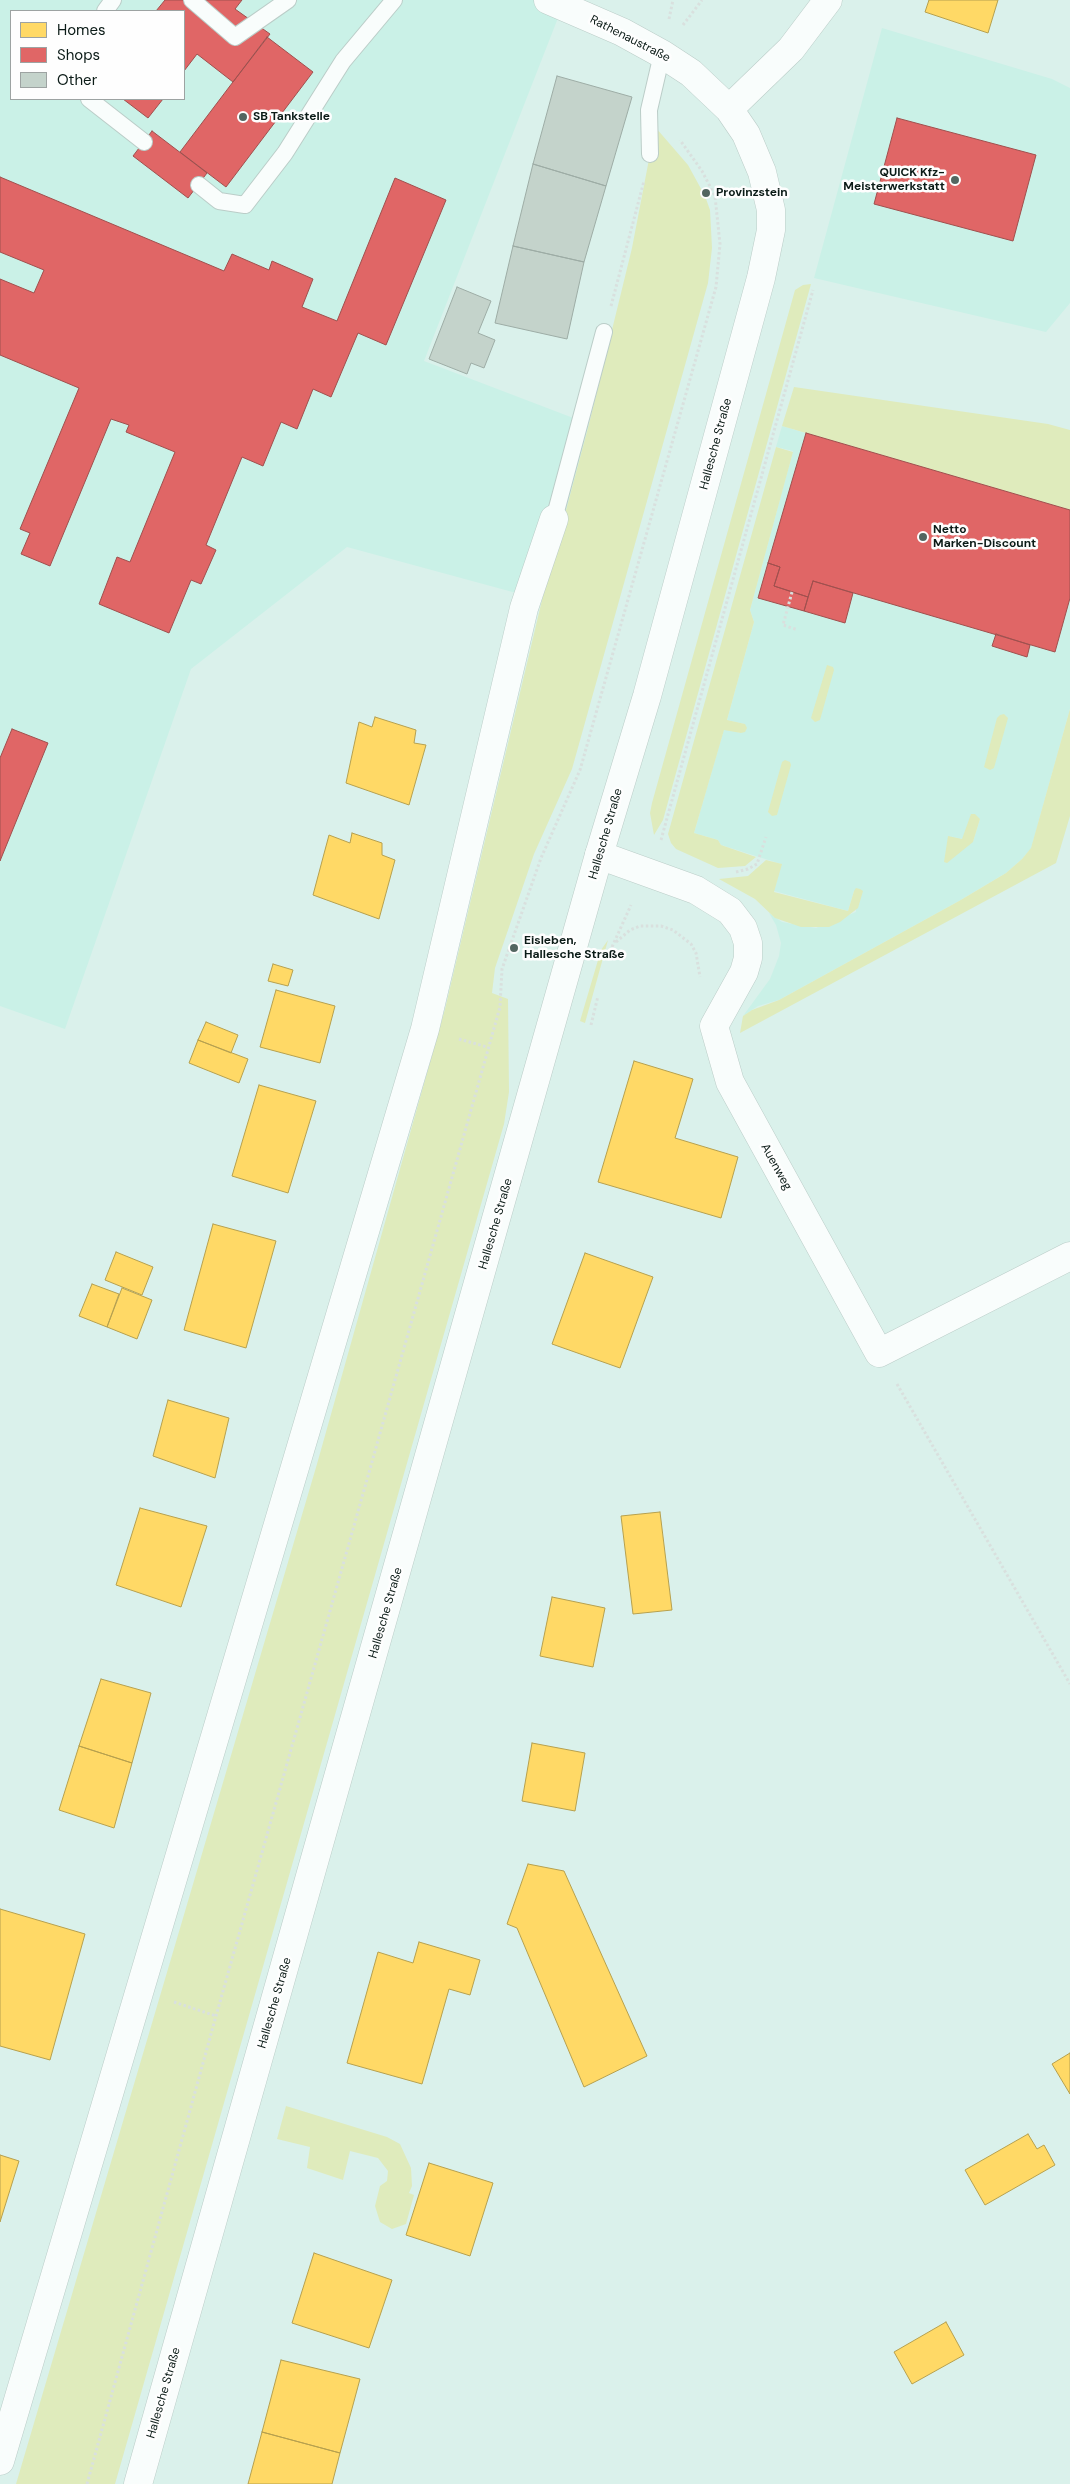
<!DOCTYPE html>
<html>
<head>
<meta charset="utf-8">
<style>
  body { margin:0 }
  #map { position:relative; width:1070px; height:2484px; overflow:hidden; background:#daf1eb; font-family:"DM Sans",sans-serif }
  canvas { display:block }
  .legend { position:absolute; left:10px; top:10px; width:175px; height:90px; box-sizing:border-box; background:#fefefe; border:1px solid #9da3a2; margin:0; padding:6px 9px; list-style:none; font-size:15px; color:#0b1b17 }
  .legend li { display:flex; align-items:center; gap:10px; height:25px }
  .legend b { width:25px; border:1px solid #9da3a2 }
</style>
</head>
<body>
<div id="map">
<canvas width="1070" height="2484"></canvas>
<ul class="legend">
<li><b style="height:14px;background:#ffd966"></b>Homes</li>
<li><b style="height:14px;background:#e06666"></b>Shops</li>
<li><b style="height:14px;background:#c4d3cb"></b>Other</li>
</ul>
</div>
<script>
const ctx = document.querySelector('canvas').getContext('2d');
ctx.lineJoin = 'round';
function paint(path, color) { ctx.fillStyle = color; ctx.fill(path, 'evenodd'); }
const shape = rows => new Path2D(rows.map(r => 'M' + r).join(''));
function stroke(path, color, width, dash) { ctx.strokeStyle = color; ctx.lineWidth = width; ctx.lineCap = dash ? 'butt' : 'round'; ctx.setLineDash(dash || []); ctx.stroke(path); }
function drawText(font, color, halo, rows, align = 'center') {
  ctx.font = font + ' "DM Sans",sans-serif'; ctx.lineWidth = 5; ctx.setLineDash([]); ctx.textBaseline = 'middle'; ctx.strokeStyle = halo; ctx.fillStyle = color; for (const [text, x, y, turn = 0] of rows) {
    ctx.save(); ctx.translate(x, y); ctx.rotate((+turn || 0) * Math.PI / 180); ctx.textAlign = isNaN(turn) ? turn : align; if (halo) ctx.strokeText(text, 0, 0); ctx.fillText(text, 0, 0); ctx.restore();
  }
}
paint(shape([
  [0,0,565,0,424,361,589,424,542,600,347,547,191,669,65,1029,0,1006],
  [11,11,184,11,184,99,11,99],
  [882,28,1052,79,1070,88,1070,303,1046,332,814,278],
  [782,426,1070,510,1070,709,1031,849,1022,859,1006,873,959,901,779,1000,758,1006,743,1016,770,979,779,956,781,943,776,925,769,913,782,922,816,928,856,912,854,891,848,911,774,891,781,864,721,845,718,840,694,833,724,729,741,733,745,724,727,720,754,622,750,610,793,451,776,447],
  [980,819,973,842,948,836,962,839]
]), '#caf1e7');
paint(shape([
  [650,121,688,165,705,196,710,210,712,248,708,283,572,769,534,854,495,968,492,993,508,999,509,1092,504,1124,115,2484,16,2484,317,1464,445,1009,542,600,589,424,632,248,650,154],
  [811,284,663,820,654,835,650,813,652,803,795,290,803,285],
  [794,387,1048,424,1070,430,1070,510,782,426],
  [776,447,793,452,750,610,754,622,727,720,745,724,747,728,745,732,741,733,724,730,694,833,718,840,721,845,756,857,745,866,718,868,676,849,671,843,668,834],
  [827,665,833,667,834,670,820,720,815,722,811,718],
  [1070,709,1070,816,1056,863,740,1033,743,1016,752,1010,779,1000,959,901,1006,873,1022,859,1031,848],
  [1004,714,1008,718,994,768,990,770,984,767,997,718,1000,715],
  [785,760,790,762,791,765,777,815,772,816,768,812,782,762],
  [971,814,975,814,980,819,973,842,947,863,944,862,948,836,962,839],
  [766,860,782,864,774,892,848,911,854,891,856,888,860,889,863,891,858,908,840,922,829,927,801,927,775,918,755,899,719,879,748,876],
  [608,940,585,1023,580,1021,601,950],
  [286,2106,387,2137,400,2144,411,2168,412,2186,409,2193,414,2195,406,2224,392,2229,380,2222,375,2206,380,2186,387,2181,388,2171,378,2158,350,2151,343,2180,307,2168,310,2147,277,2139]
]), '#dfebbc');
const homes = shape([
  [929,0,998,0,988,33,925,12,929,0],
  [375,717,416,730,414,743,426,745,409,805,346,783,359,722,372,727,375,717],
  [352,833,382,843,382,855,395,860,379,919,313,895,329,835,350,843,352,833],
  [273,964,293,970,288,986,268,981,273,964],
  [276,990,335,1006,320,1063,260,1047,276,990],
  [206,1022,238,1035,231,1053,198,1040,206,1022],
  [198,1040,248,1059,239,1083,189,1063,198,1040],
  [634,1061,693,1079,675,1138,738,1157,721,1218,598,1182,634,1061],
  [259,1085,316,1101,288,1193,232,1176,259,1085],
  [213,1224,276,1241,246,1348,184,1330,213,1224],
  [116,1252,153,1267,142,1295,105,1280,116,1252],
  [585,1253,653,1277,620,1368,552,1344,585,1253],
  [92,1284,119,1294,107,1327,79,1316,92,1284],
  [122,1288,152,1300,137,1339,107,1327,122,1288],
  [168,1400,229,1418,215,1478,153,1456,168,1400],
  [140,1508,207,1526,181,1607,116,1585,140,1508],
  [660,1512,672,1610,633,1614,621,1516,660,1512],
  [552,1597,605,1608,593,1667,540,1656,552,1597],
  [101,1679,151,1693,132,1763,79,1746,101,1679],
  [532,1743,585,1753,575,1811,522,1801,532,1743],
  [79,1746,132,1763,114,1828,59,1810,79,1746],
  [528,1864,564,1871,647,2056,584,2087,517,1928,507,1924,528,1864],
  [0,1909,85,1934,50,2060,0,2046,0,1909],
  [419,1942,480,1960,470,1995,449,1989,422,2084,347,2063,378,1952,413,1963,419,1942],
  [1070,2053,1070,2094,1052,2064,1070,2053],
  [1028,2134,1037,2149,1044,2145,1055,2165,985,2205,965,2170,1028,2134],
  [0,2155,19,2161,0,2222,0,2155],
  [429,2163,493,2183,470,2256,406,2235,429,2163],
  [314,2253,392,2280,369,2348,292,2323,314,2253],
  [946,2322,964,2355,912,2384,894,2352,946,2322],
  [281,2360,360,2379,340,2453,262,2432,281,2360],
  [262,2432,340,2453,332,2484,248,2484,262,2432]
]);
paint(homes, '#ffd966');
stroke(homes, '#b6a04e', 1);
const shops = shape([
  [165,0,242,0,235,9,270,34,233,82,197,54,184,71,184,11,156,11,165,0],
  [267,37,313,72,226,187,180,152,267,37],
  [123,99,163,99,148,118,123,99],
  [897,118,1036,155,1013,241,874,204,897,118],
  [152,131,207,173,188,198,133,156,152,131],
  [0,177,224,271,232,254,269,270,272,261,313,279,302,307,337,321,395,178,446,200,386,345,358,333,331,397,313,389,297,429,281,422,263,466,242,457,206,545,216,550,201,584,191,580,169,633,99,604,117,557,130,562,175,452,126,432,129,425,111,419,50,566,21,554,30,533,20,529,79,388,0,355,0,279,34,293,44,270,0,252,0,177],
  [806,433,1070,510,1070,598,1055,652,813,581,808,597,774,586,780,567,768,563,806,433],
  [768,563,780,567,774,586,808,597,804,611,758,598,768,563],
  [813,581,853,593,845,623,804,611,813,581],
  [996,634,1030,645,1027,657,992,646,996,634],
  [12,729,48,743,0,861,0,758,12,729]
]);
paint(shops, '#e06666');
stroke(shops, '#a0504e', 1);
const building = shape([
  [557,76,632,97,606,186,533,164,557,76],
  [533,164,606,186,584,262,513,246,533,164],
  [513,246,584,262,567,339,495,323,513,246],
  [457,287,491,301,478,333,495,340,484,368,471,363,467,374,429,359,457,287]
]);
paint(building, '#c4d3cb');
stroke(building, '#9daca5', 1);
const lane = shape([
  [192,0,235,37,288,0],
  [105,11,113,0],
  [89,99,144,142],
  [650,154,649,110,662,54],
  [199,185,219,201,245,205,285,153,343,61,394,0],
  [554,519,604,332]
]);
const street = shape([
  [599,855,696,890,730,911,743,928,748,943,748,958,744,972,714,1026,730,1082,879,1353,1070,1256],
  [0,2461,425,1029,524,608,554,519]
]);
const secondary = shape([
  [729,109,791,49,828,0],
  [138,2484,599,855,647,696,761,278,771,230,771,210,762,172,746,134,729,109,691,73,662,54,622,32,548,0]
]);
stroke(lane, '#bbcdc8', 18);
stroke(street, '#bbcdc8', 29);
stroke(secondary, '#bbcdc8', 29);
stroke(shape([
  [669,19,673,0],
  [683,25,702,0],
  [611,306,644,181],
  [792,592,783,625,798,630],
  [661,840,813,290],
  [736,872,748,869,757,864,766,837],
  [616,942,630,930,640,926,661,926,673,930,691,944,696,953,700,977],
  [612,947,631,905],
  [591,1025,598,996],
  [459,1039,487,1047],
  [897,1384,1070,1684],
  [174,2002,216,2016],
  [87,2484,216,2016,500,1007,502,969,541,858,580,770,716,287,720,244,715,196,702,171,680,140]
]), '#d9e0de', 3, [2.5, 2.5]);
stroke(lane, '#f9fdfc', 16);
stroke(street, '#f9fdfc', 28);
stroke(secondary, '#f9fdfc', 28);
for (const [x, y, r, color] of [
  [243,117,5,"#536661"],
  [955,180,5,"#536661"],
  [706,193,5,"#536661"],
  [923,537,5,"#536661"],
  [514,948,5,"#536661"]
]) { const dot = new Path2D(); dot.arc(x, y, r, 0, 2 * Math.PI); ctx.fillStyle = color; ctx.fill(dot); stroke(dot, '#fefefe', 2); }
drawText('12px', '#0b1b17', '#fefefe', [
  ["Rathenaustraße",630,39,27],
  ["Hallesche Straße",716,444,-75],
  ["Hallesche Straße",606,834,-74],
  ["Auenweg",776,1167,61],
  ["Hallesche Straße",496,1224,-74],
  ["Hallesche Straße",386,1613,-74],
  ["Hallesche Straße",275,2003,-74],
  ["Hallesche Straße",164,2393,-74]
]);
drawText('bold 12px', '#0b1b17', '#fefefe', [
  ["SB Tankstelle",253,117],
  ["QUICK Kfz-",945,173,"right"],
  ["Meisterwerkstatt",945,187,"right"],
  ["Provinzstein",716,193],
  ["Netto",933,530],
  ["Marken-Discount",933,544],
  ["Eisleben,",524,941],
  ["Hallesche Straße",524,955]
], 'left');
</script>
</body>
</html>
